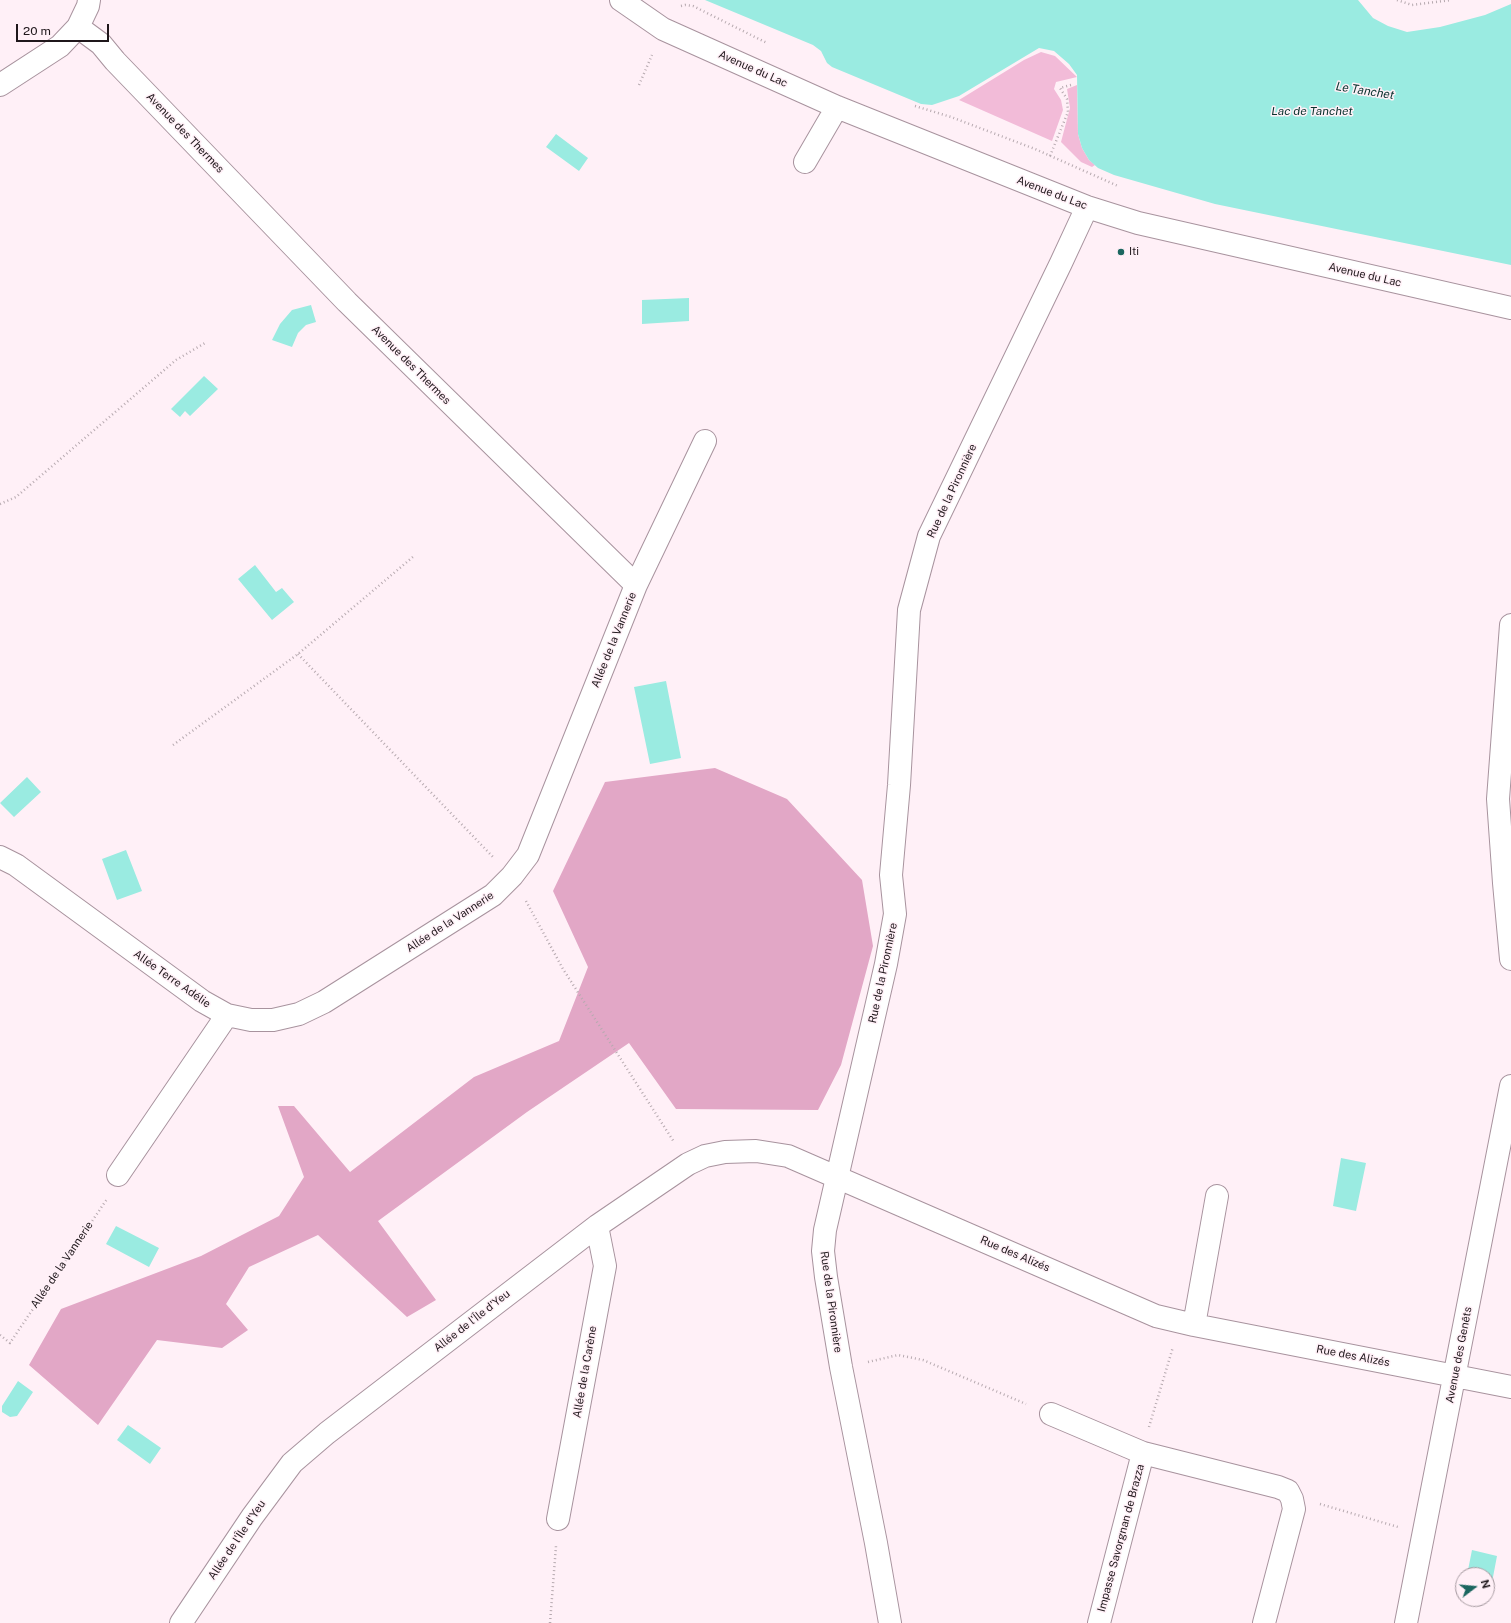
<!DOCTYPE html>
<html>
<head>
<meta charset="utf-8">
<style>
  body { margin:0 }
  #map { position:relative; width:1511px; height:1623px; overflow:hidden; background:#fff0f7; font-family:"Public Sans",sans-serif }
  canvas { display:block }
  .north { position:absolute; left:1455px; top:1567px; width:40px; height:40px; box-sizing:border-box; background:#fff0f7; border:1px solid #a5999f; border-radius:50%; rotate:74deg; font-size:11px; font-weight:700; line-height:16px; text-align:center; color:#1f171b }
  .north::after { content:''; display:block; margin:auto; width:14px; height:18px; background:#1b665f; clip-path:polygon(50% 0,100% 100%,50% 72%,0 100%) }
  .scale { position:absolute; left:16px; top:24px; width:93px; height:18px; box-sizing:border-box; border:2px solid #1f171b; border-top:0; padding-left:5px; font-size:12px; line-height:14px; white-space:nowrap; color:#1f171b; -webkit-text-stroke:3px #fff0f7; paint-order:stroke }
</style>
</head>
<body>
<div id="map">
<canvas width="1511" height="1623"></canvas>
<div class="north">N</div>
<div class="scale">20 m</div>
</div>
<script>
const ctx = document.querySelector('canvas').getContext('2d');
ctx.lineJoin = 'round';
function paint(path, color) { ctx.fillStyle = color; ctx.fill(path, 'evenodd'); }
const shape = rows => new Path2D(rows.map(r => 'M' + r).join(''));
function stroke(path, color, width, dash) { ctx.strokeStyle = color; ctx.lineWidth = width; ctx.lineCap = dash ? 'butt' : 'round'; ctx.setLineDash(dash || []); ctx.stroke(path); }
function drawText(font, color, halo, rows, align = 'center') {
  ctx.font = font + ' "Public Sans",sans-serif'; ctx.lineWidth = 3; ctx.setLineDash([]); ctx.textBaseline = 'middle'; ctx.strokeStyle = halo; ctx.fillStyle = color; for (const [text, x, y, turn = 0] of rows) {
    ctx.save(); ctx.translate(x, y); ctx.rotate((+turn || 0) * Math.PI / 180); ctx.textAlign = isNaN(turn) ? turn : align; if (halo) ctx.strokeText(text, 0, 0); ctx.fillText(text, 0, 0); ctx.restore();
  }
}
paint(shape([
  [1041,52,1055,56,1077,77,1056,82,1054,89,1061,100,1063,110,1052,141,959,100,1024,60],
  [1077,85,1078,134,1082,148,1089,160,1095,165,1092,167,1081,162,1061,142,1070,108,1067,89]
]), '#f2bbd8');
paint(shape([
  [715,768,787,799,862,880,873,946,841,1065,818,1110,676,1109,629,1043,527,1112,378,1221,436,1300,407,1317,318,1235,249,1267,226,1304,248,1330,222,1348,157,1340,98,1425,29,1365,61,1309,201,1256,279,1216,304,1177,278,1106,294,1106,350,1172,474,1077,559,1041,588,967,553,891,605,782]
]), '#e2a7c6');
paint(shape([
  [705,0,1358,0,1373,18,1388,26,1407,32,1440,27,1485,15,1511,4,1511,265,1215,204,1114,175,1098,168,1089,160,1082,148,1078,134,1077,75,1069,64,1054,51,1039,48,959,96,932,105,921,104,832,67,827,63,821,51,813,45],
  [556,134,588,158,579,171,546,147],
  [689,298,689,321,642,324,642,300],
  [311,305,316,322,306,325,298,333,292,347,272,340,280,324,292,310],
  [204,376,218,389,190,416,185,411,180,417,171,409],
  [255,565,276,592,282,588,294,602,272,620,238,579],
  [666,681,681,758,650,764,634,687],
  [27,777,41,792,14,817,0,803],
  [126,850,142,891,117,900,102,859],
  [1341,1158,1366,1163,1356,1211,1333,1206],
  [116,1226,159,1248,149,1267,106,1244],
  [18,1381,33,1392,17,1416,10,1417,2,1412,2,1406],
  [128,1425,161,1448,150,1464,117,1440],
  [1472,1550,1497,1556,1489,1598,1487,1598,1487,1575,1467,1575]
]), '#9aebe1');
const minor = shape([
  [621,0,663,29,837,107,1087,207,1138,223,1511,308],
  [78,27,101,44,115,61,347,302,636,585,705,441],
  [0,85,60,46,78,27,88,6,89,0],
  [805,162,837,107],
  [1511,625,1498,799,1504,883,1511,959],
  [0,857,16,865,202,1001,227,1015,251,1020,273,1020,299,1014,324,1002,493,895,512,876,528,855,636,585],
  [118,1175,227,1015],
  [1194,1325,1217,1196],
  [1051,1414,1143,1453,1278,1487,1288,1491,1292,1499,1294,1509,1264,1623],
  [558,1519,605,1266,597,1226],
  [181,1623,252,1517,292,1463,327,1433,597,1226,688,1164,705,1156,725,1152,756,1151,788,1156,1156,1316,1194,1325,1511,1387],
  [890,1623,876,1543,841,1367,826,1277,823,1251,825,1230,886,964,895,914,891,875,899,785,909,610,929,536,1061,263,1087,207],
  [1099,1623,1143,1453],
  [1406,1623,1511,1086]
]);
stroke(minor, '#a8939e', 24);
stroke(shape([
  [1397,0,1412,5,1451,0],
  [681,6,685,5,693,6,767,43],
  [639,85,652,55],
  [915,106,951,117,1035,149,1118,186],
  [1050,156,1068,112,1067,99,1060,88,1071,85],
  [0,504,16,497,176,360,205,343],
  [298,654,493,857],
  [173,745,298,654,414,556],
  [526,901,563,969,674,1142],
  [0,1335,10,1343,107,1199],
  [868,1362,898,1355,923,1360,1026,1404],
  [1149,1427,1173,1347],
  [1320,1504,1398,1527],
  [550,1623,556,1546]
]), '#b7aab0', 2.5, [1, 3]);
stroke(minor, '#fff', 22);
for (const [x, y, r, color] of [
  [1121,252,4,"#1b665f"]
]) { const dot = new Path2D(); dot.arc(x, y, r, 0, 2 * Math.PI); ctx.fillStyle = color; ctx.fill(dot); stroke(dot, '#fff0f7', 1.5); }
drawText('11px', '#1f171b', '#fff0f7', [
  ["Avenue du Lac",753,69,24],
  ["Avenue des Thermes",185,133,46],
  ["Avenue du Lac",1052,193,21],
  ["Avenue du Lac",1365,275,13],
  ["Avenue des Thermes",411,365,45],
  ["Rue de la Pironnière",952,491,-65],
  ["Allée de la Vannerie",614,640,-68],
  ["Allée de la Vannerie",450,922,-33],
  ["Rue de la Pironnière",883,973,-78],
  ["Allée Terre Adélie",172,979,35],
  ["Rue des Alizés",1015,1254,23],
  ["Allée de la Vannerie",62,1265,-56],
  ["Rue de la Pironnière",831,1302,82],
  ["Allée de l'Île d'Yeu",472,1321,-38],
  ["Avenue des Genêts",1459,1355,-79],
  ["Rue des Alizés",1353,1356,11],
  ["Allée de la Carène",585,1372,-80],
  ["Impasse Savorgnan de Brazza",1121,1538,-75],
  ["Allée de l'Île d'Yeu",237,1540,-56]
]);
drawText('11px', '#1f171b', '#fff0f7', [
  ["Iti",1129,252]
], 'left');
drawText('italic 12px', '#09322e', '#fff0f7', [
  ["Le Tanchet",1365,91,9],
  ["Lac de Tanchet",1312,111]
]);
</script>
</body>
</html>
